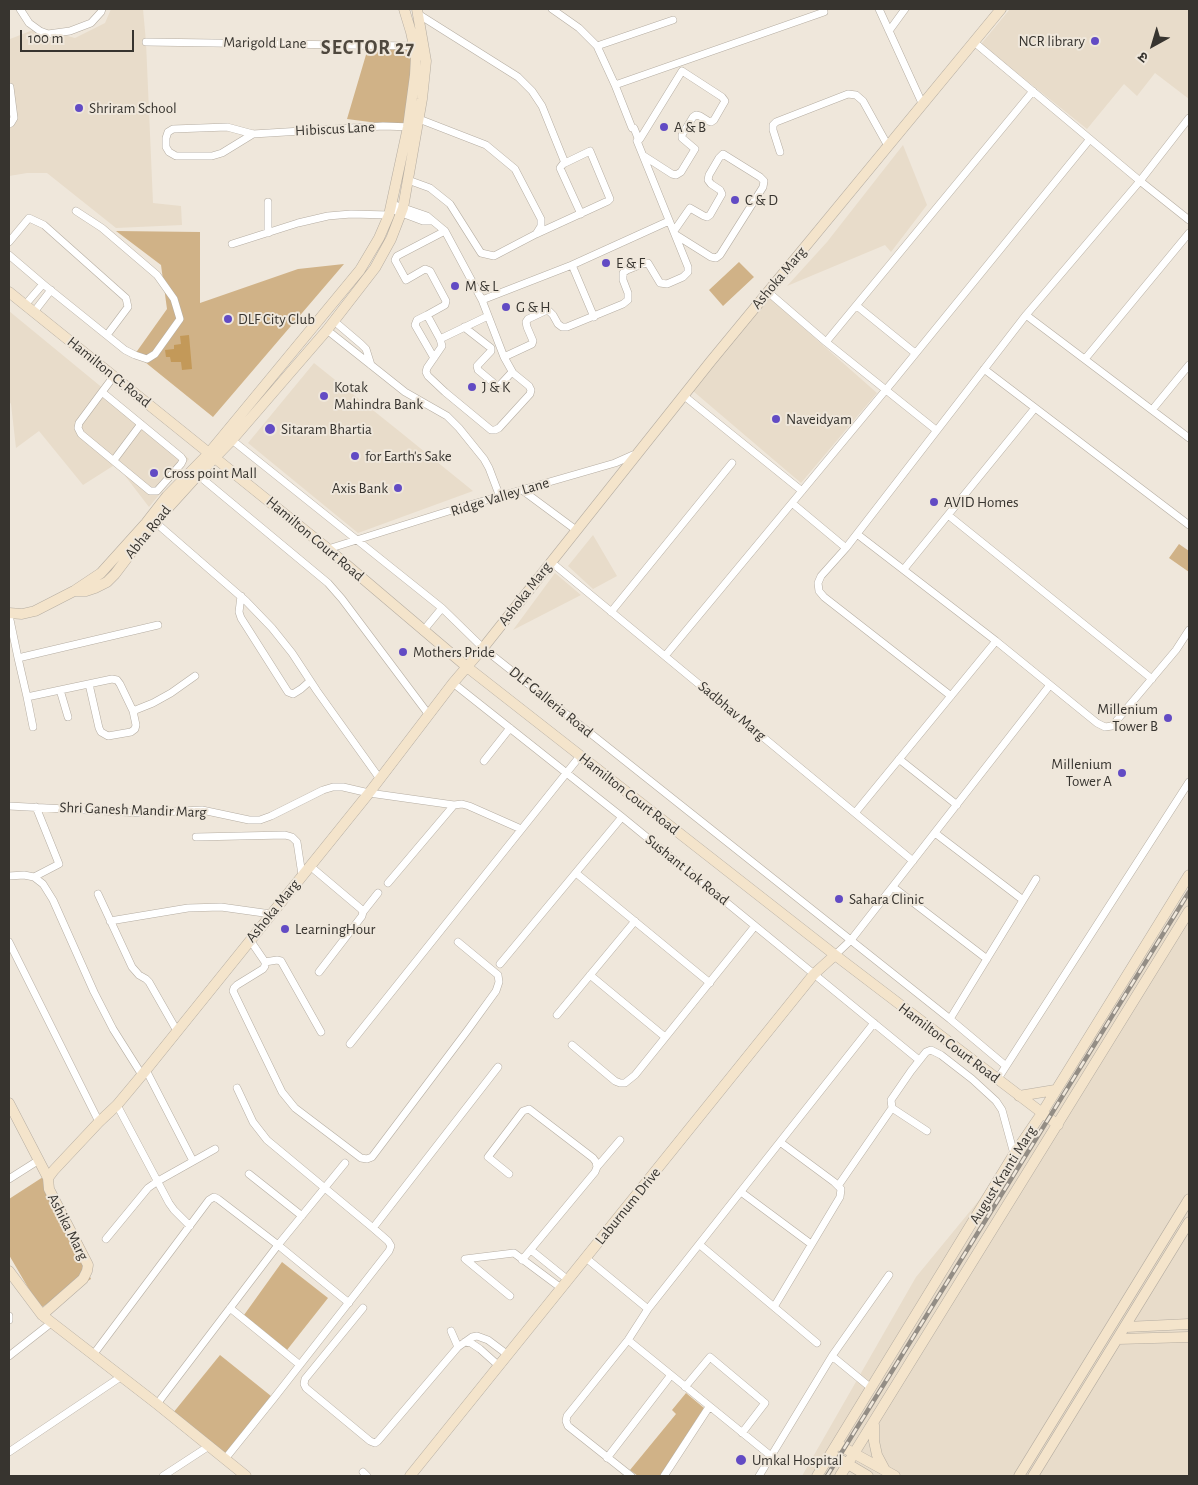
<!DOCTYPE html>
<html>
<head>
<meta charset="utf-8">
<style>
  body { margin:0 }
  #map { position:relative; width:1198px; height:1485px; overflow:hidden; background:#efe7db; font-family:"Alegreya Sans","Noto Sans Devanagari",sans-serif }
  canvas { display:block }
  .frame { position:absolute; inset:0; border:10px solid #37342f; pointer-events:none }
  .north { position:absolute; left:1128px; top:20px; width:50px; height:50px; -webkit-text-stroke:4px #efe7db; paint-order:stroke; rotate:219deg; font-size:14px; font-weight:700; line-height:20px; text-align:center; color:#37342f }
  .north::after { content:''; display:block; margin:auto; width:18px; height:22px; background:#37342f; clip-path:polygon(50% 0,100% 100%,50% 72%,0 100%) }
  .scale { position:absolute; left:20px; top:30px; width:114px; height:22px; box-sizing:border-box; border:2px solid #37342f; border-top:0; padding-left:6px; font-size:15px; line-height:18px; white-space:nowrap; color:#37342f; -webkit-text-stroke:4px #efe7db; paint-order:stroke }
</style>
</head>
<body>
<div id="map">
<canvas width="1198" height="1485"></canvas>
<div class="frame"></div>
<div class="north">उ</div>
<div class="scale">100 m</div>
</div>
<script>
const ctx = document.querySelector('canvas').getContext('2d');
ctx.lineJoin = 'round';
function paint(path, color) { ctx.fillStyle = color; ctx.fill(path, 'evenodd'); }
const shape = rows => new Path2D(rows.map(r => 'M' + r).join(''));
function stroke(path, color, width, dash) { ctx.strokeStyle = color; ctx.lineWidth = width; ctx.lineCap = dash ? 'butt' : 'round'; ctx.setLineDash(dash || []); ctx.stroke(path); }
function drawText(font, color, halo, rows, align = 'center') {
  ctx.font = font + ' "Alegreya Sans",sans-serif'; ctx.lineWidth = 4; ctx.setLineDash([]); ctx.textBaseline = 'middle'; ctx.strokeStyle = halo; ctx.fillStyle = color; for (const [text, x, y, turn = 0] of rows) {
    ctx.save(); ctx.translate(x, y); ctx.rotate((+turn || 0) * Math.PI / 180); ctx.textAlign = isNaN(turn) ? turn : align; if (halo) ctx.strokeText(text, 0, 0); ctx.fillText(text, 0, 0); ctx.restore();
  }
}
paint(shape([
  [111,9,143,9,146,42,153,203,181,206,182,225,116,228,47,173,27,173,9,176,9,43,10,39,38,28,75,38,105,23],
  [1010,9,1189,9,1189,99,1155,73,1137,96,1124,84,1087,129,981,44],
  [903,145,927,205,891,252,885,245,787,286,827,242],
  [766,295,877,393,801,483,693,391],
  [9,311,189,459,149,507,116,464,83,485,39,431,16,448,11,404,9,401],
  [314,363,399,431,473,491,358,533,248,443],
  [593,535,617,576,593,589,568,566],
  [555,573,581,595,513,630],
  [1189,887,1189,1476,802,1476,916,1277,1045,1120,1102,1024]
]), '#e8dcca');
paint(shape([
  [413,46,408,127,347,119,368,48],
  [116,231,200,232,200,303,298,269,344,264,213,417,135,354,167,309,161,265],
  [739,262,754,277,723,306,709,290],
  [1179,544,1189,551,1189,572,1169,558],
  [43,1177,91,1279,40,1308,9,1255,9,1199],
  [282,1262,328,1298,287,1350,244,1315],
  [220,1355,271,1396,225,1455,173,1413],
  [686,1393,704,1408,660,1476,638,1476,630,1470,676,1414,672,1410]
]), '#d0b287');
paint(shape([
  [189,335,192,369,182,370,181,362,171,362,170,357,166,357,165,350,174,349,174,345,181,344,180,336]
]), '#c39959');
const street = shape([
  [20,9,29,23,40,31,48,34,70,31,91,23,101,12,102,9],
  [879,9,922,103],
  [418,14,518,77,532,91,542,106,565,163],
  [889,31,905,9],
  [146,42,413,46],
  [974,42,1140,181,1189,220],
  [597,46,673,20],
  [615,85,824,12],
  [9,124,11,123,14,118,10,87],
  [253,134,222,153,212,156,176,156,169,152,166,147,166,138,168,132,173,129,227,127,253,134,383,126,412,127],
  [637,141,640,139,682,71,722,97,725,101,714,120,711,122,708,121,700,116,696,115,693,117,682,135,682,138,695,149,681,172,676,175,672,174,644,156],
  [780,152,773,130,773,125,776,122,848,94,856,95,863,101,888,146],
  [408,180,430,188,450,204,481,253,494,256,536,234,541,226,541,219,515,169,486,145,419,119],
  [268,202,268,233],
  [392,204,427,216,445,231,482,300,572,265,669,221],
  [391,209,423,221,432,221],
  [445,231,397,256,395,260,406,280,425,269,430,271,446,301,445,305,427,315,440,339,488,316],
  [674,231,690,208,704,216,707,217,710,215,722,194,720,190,711,184,708,180,709,175,719,158,723,154,760,177,764,181,763,187,720,255,716,258,711,257,676,235],
  [536,234,608,201,610,199,590,151,563,164,560,168,581,214],
  [9,242,29,218,44,225,126,298,128,307,107,335],
  [232,244,298,223,328,216,351,214,389,215],
  [9,255,43,284,125,350,135,355,147,359,155,354,180,319,174,299,157,275,102,228,76,211],
  [572,265,594,317],
  [768,292,826,342,936,430],
  [482,300,504,357,532,344,533,341,527,327,526,322,528,319,545,311,549,311,553,315,558,324,562,327,567,327,623,304,628,300,628,293,623,280,623,273,627,270,642,264,648,263,660,283,667,284,683,277,688,272,688,267,637,141,638,138,634,128,632,128,615,85,597,46,579,28,552,9],
  [25,305,43,284],
  [857,306,915,353],
  [34,312,51,290],
  [427,315,417,320,415,325,434,358],
  [1026,315,1189,438],
  [334,321,361,344,366,349,371,365],
  [464,327,491,348,491,351,477,366,478,370,496,385,500,385,512,372],
  [327,330,405,392,447,416,459,428,484,459,489,468,500,497],
  [440,339,442,346,440,349,427,368,426,372,428,376,445,392,491,430,495,430,499,428,530,394,531,390,529,386,513,373,504,357],
  [826,342,1033,91],
  [1085,359,1189,233],
  [984,369,1189,525],
  [102,392,181,457,183,460,181,464,157,491,150,491,81,434,78,428,79,423,102,392,114,376],
  [683,395,802,491],
  [1152,410,1189,365],
  [232,440,442,608,483,648,950,1019,1006,1066],
  [114,460,141,424],
  [198,475,328,583,342,599,429,715],
  [522,490,576,530],
  [792,503,846,548],
  [948,515,1152,679],
  [155,522,246,601,272,628,292,653,317,691,380,779],
  [857,534,996,641,1097,723,1105,727,1112,726,1176,650,1189,630],
  [328,549,452,510,615,463,633,455],
  [551,562,913,861],
  [904,569,1035,408],
  [241,596,239,612,241,618,288,692,293,694,301,689,310,681],
  [611,612,732,463],
  [9,615,18,658,158,625],
  [423,631,442,608],
  [665,656,894,380,1090,139],
  [18,658,27,697,112,679,117,680,120,684,133,711],
  [453,683,622,817,919,1060],
  [89,684,99,728,101,732,108,736,131,732,135,729,136,725,133,711,153,703,171,693,195,676],
  [60,690,68,717],
  [951,696,824,597,819,591,818,583,821,576,846,548,1026,315,1140,181,1189,118],
  [27,697,33,727],
  [899,759,957,805],
  [484,761,510,728],
  [9,806,141,813,202,810,249,820,260,820,271,816,323,790,333,787,343,787,369,793,454,805],
  [855,813,996,641],
  [935,833,1023,900],
  [196,837,285,835,292,837,297,842,302,875],
  [310,866,361,909,363,912,362,916,319,972],
  [576,873,710,983],
  [9,876,24,875,34,877,43,884,53,900,94,992,113,1029,142,1075],
  [34,877,59,864,36,807],
  [388,883,454,805,462,804,469,806,521,829],
  [893,887,987,959],
  [98,894,132,967,139,975,146,979,149,982,177,1031],
  [363,912,378,893],
  [110,921,188,908,221,907,271,914],
  [250,940,265,962,265,966,263,969,237,985,234,988,233,991,282,1092,295,1108,361,1158,367,1159,372,1157,467,1031,496,991,499,982,498,975,458,942],
  [9,942,99,1122],
  [835,955,851,940,1050,685],
  [265,962,277,960,281,961,321,1032],
  [500,964,622,817],
  [590,975,665,1037],
  [557,1015,635,921],
  [950,1019,1036,879],
  [350,1044,580,756],
  [572,1045,615,1081,620,1083,625,1083,635,1075,755,926],
  [146,1070,193,1161],
  [997,1080,1189,782],
  [237,1088,253,1122,267,1140,373,1228,498,1067],
  [117,1105,169,1203,174,1210,190,1226],
  [892,1108,927,1131],
  [597,1167,620,1140],
  [249,1174,302,1216],
  [509,1174,488,1157,523,1111,529,1109,593,1158,596,1162,597,1167,595,1172,522,1260],
  [9,1179,39,1160],
  [838,1186,892,1108,891,1100,911,1071,926,1052,931,1050,941,1055,972,1079,996,1101,1002,1110,1014,1154],
  [741,1192,811,1244],
  [106,1239,148,1188,158,1181,215,1149],
  [700,1245,817,1343],
  [531,1250,568,1280],
  [586,1258,648,1309],
  [510,1296,465,1259,514,1253,561,1288],
  [774,1307,840,1197,841,1189,834,1182,780,1142],
  [230,1308,300,1365],
  [363,1308,305,1379,304,1384,306,1388,370,1441,375,1443,378,1441,458,1347,472,1337,477,1336,488,1340,508,1355],
  [9,1316,9,1320],
  [451,1331,458,1347],
  [628,1340,771,1456],
  [465,1342,471,1343,480,1349,499,1366],
  [93,1355,209,1200,214,1197,218,1199,278,1245,349,1303],
  [9,1356,51,1323],
  [832,1356,871,1388],
  [685,1387,710,1357,765,1403,742,1433],
  [157,1404,278,1245,345,1163],
  [9,1452,122,1376],
  [607,1458,671,1375],
  [225,1459,274,1398,389,1251,391,1246,388,1241,373,1228],
  [363,1472,367,1476],
  [163,1476,209,1446],
  [631,1476,568,1426,566,1421,567,1416,628,1340,648,1309,874,1023],
  [664,1476,709,1407],
  [759,1476,832,1356,889,1275]
]);
const secondary = shape([
  [9,292,328,549,467,667,835,955,1058,1125],
  [74,591,86,591,95,588,107,582,115,574,149,529,198,475,232,440,327,330,375,268,391,239,403,208,422,99,426,61,417,9],
  [9,613,22,614,35,611,74,591,101,573,146,523,167,496,209,453,360,270,379,238,389,215,408,127,415,75,416,55,411,32,404,9],
  [1019,1096,1055,1090],
  [9,1103,48,1178],
  [48,1178,54,1170,99,1122,117,1105,142,1075,369,793,453,683,483,648,711,361,1001,9],
  [9,1271,42,1315,157,1404,246,1476],
  [42,1315,83,1279,87,1271,88,1265,49,1189,48,1178],
  [1126,1327,1189,1324],
  [1118,1339,1189,1337],
  [874,1425,874,1441,877,1455,885,1470],
  [837,1444,895,1476],
  [831,1454,868,1476],
  [410,1476,814,974,835,955],
  [817,1476,1014,1154,1042,1113,1189,875],
  [840,1476,1189,911],
  [1019,1476,1189,1199],
  [1033,1476,1189,1222]
]);
stroke(street, '#b5ada2', 8);
stroke(secondary, '#b5ada2', 11);
stroke(street, '#fff', 7);
stroke(secondary, '#f4e4cb', 10);
const rail = shape([
  [827,1476,1189,892]
]);
stroke(rail, '#938d85', 4.5);
stroke(rail, '#efe7db', 2.5, [8]);
for (const [x, y, r, color] of [
  [1095,41,5,"#624bc4"],
  [79,108,5,"#624bc4"],
  [664,127,5,"#624bc4"],
  [735,200,5,"#624bc4"],
  [606,263,5,"#624bc4"],
  [455,286,5,"#624bc4"],
  [506,307,5,"#624bc4"],
  [228,319,5,"#624bc4"],
  [472,387,5,"#624bc4"],
  [324,396,5,"#624bc4"],
  [776,419,5,"#624bc4"],
  [270,429,6,"#624bc4"],
  [355,456,5,"#624bc4"],
  [154,473,5,"#624bc4"],
  [398,488,5,"#624bc4"],
  [934,502,5,"#624bc4"],
  [403,652,5,"#624bc4"],
  [1168,718,5,"#624bc4"],
  [1122,773,5,"#624bc4"],
  [839,899,5,"#624bc4"],
  [285,929,5,"#624bc4"],
  [741,1460,6,"#624bc4"]
]) { const dot = new Path2D(); dot.arc(x, y, r, 0, 2 * Math.PI); ctx.fillStyle = color; ctx.fill(dot); stroke(dot, '#efe7db', 2); }
drawText('15px', '#37342f', '#efe7db', [
  ["NCR library",1085,41,"right"],
  ["Shriram School",89,108],
  ["A & B",674,127],
  ["C & D",745,200],
  ["E & F",616,263],
  ["M & L",465,286],
  ["G & H",516,307],
  ["DLF City Club",238,319],
  ["Kotak",334,387],
  ["Mahindra Bank",334,404],
  ["J & K",482,387],
  ["Naveidyam",786,419],
  ["Sitaram Bhartia",281,429],
  ["for Earth's Sake",365,456],
  ["Cross point Mall",164,473],
  ["Axis Bank",388,488,"right"],
  ["AVID Homes",944,502],
  ["Mothers Pride",413,652],
  ["Millenium",1158,709,"right"],
  ["Tower B",1158,726,"right"],
  ["Millenium",1112,764,"right"],
  ["Tower A",1112,781,"right"],
  ["Sahara Clinic",849,899],
  ["LearningHour",295,929],
  ["Umkal Hospital",752,1460]
], 'left');
drawText('15px', '#37342f', '#efe7db', [
  ["Marigold Lane",265,43,1],
  ["Hibiscus Lane",335,129,-3],
  ["Ashoka Marg",779,278,-50],
  ["Hamilton Ct Road",109,372,39],
  ["Ridge Valley Lane",500,497,-17],
  ["Abha Road",148,532,-51],
  ["Hamilton Court Road",315,539,40],
  ["Ashoka Marg",525,594,-52],
  ["DLF Galleria Road",551,702,39],
  ["Sadbhav Marg",732,711,40],
  ["Hamilton Court Road",629,794,38],
  ["Shri Ganesh Mandir Marg",133,810,2],
  ["Sushant Lok Road",687,870,39],
  ["Ashoka Marg",273,911,-51],
  ["Hamilton Court Road",949,1043,37],
  ["August Kranti Marg",1003,1175,-58],
  ["Laburnum Drive",628,1206,-51],
  ["Ashika Marg",68,1227,63]
]);
ctx.letterSpacing = '1px';
drawText('bold 20px', '#4f483e', '#efe7db', [
  ["SECTOR 27",368,48]
]);
ctx.letterSpacing = '0px';
</script>
</body>
</html>
